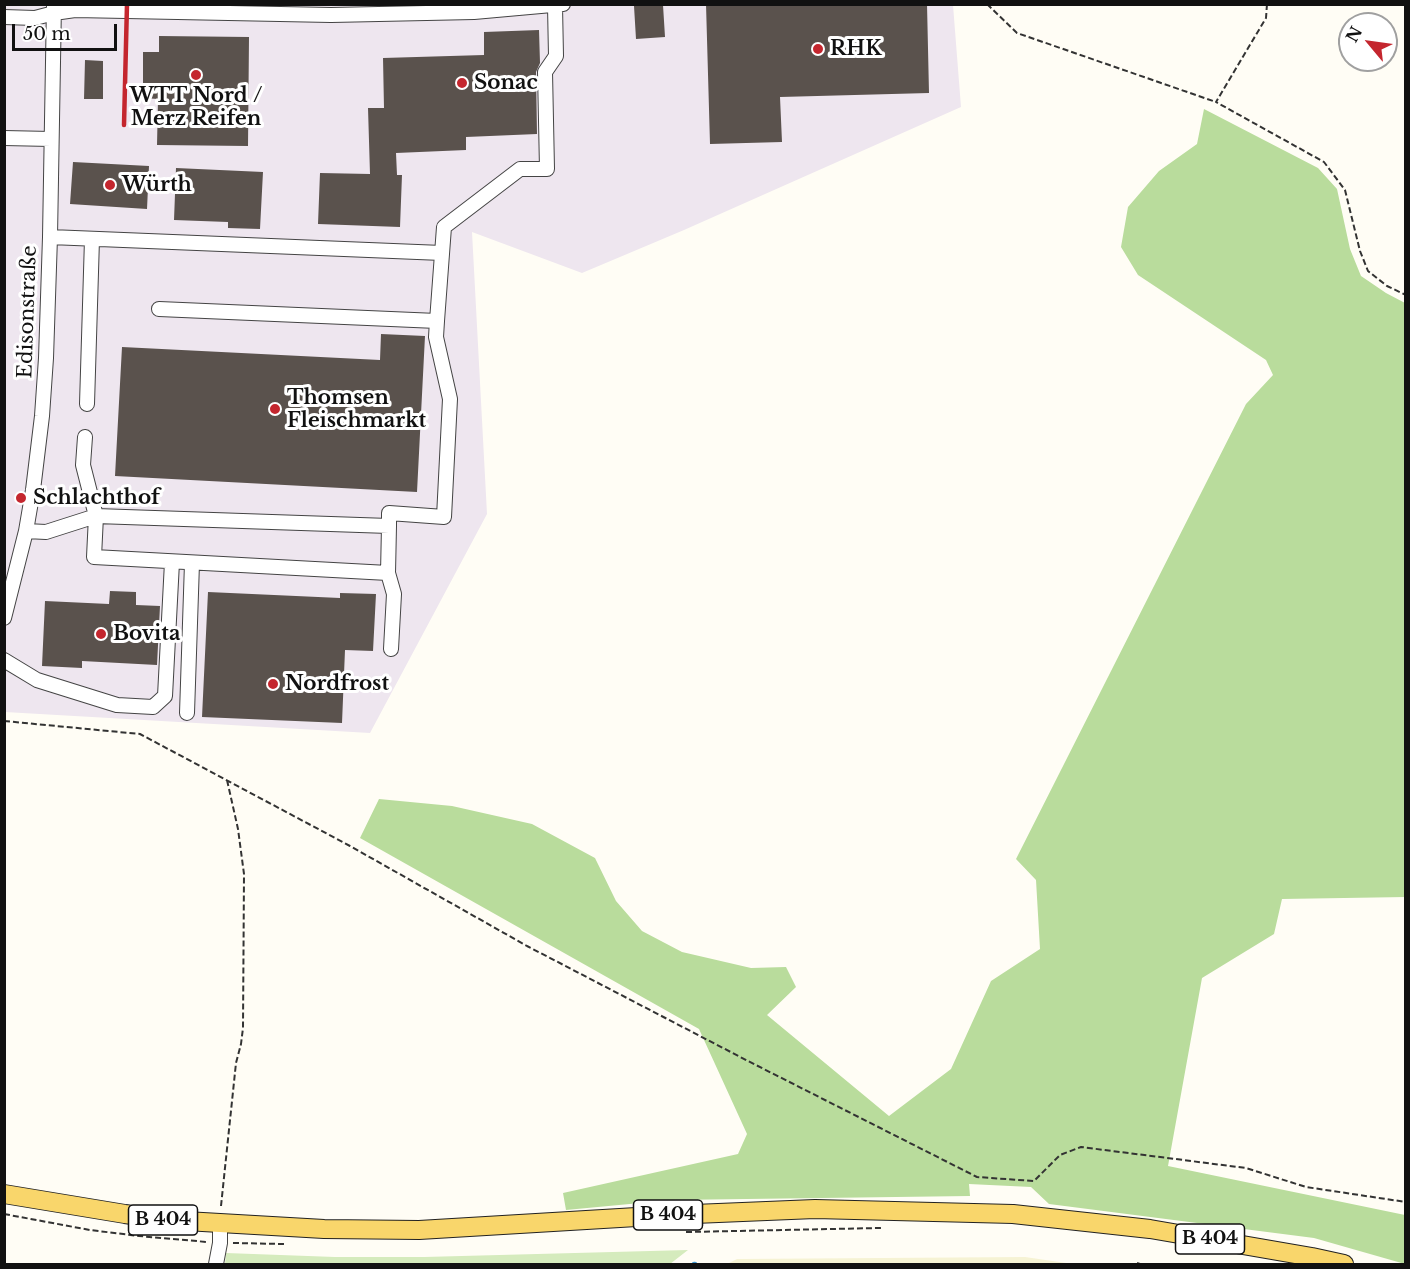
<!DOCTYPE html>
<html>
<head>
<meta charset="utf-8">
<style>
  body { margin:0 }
  #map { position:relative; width:1410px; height:1269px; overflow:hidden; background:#fffdf5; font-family:"Libre Baskerville",serif }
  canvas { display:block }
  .frame { position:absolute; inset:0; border:6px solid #111; pointer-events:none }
  .north { position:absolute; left:1338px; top:12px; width:60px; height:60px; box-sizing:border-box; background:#fff; border:2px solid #a0a0a0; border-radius:50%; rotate:299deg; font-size:16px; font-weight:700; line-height:24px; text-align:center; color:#111 }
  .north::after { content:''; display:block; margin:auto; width:21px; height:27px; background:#c4262e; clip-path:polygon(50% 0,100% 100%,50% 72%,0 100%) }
  .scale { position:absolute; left:12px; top:24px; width:105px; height:27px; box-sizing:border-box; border:3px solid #111; border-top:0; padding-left:8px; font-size:18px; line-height:21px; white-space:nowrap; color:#111; -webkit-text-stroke:4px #fff; paint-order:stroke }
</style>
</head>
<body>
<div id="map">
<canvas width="1410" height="1269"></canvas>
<div class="frame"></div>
<div class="north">N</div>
<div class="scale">50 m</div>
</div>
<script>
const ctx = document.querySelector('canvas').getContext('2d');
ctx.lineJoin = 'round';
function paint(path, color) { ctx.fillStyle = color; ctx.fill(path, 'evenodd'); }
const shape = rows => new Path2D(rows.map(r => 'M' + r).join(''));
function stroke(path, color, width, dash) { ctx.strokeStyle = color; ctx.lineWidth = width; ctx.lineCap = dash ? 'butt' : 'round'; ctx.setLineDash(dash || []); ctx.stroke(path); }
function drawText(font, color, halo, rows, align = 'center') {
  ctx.font = font + ' "Libre Baskerville",serif'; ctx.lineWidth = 6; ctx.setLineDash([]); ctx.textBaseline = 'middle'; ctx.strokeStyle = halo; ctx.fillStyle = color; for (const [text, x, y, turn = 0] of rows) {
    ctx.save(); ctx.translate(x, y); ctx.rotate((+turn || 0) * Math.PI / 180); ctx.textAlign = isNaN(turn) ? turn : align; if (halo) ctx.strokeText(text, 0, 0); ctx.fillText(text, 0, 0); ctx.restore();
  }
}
paint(shape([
  [4,5,953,5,961,107,684,230,582,273,472,232,487,514,370,733,5,712]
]), '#eee6ef');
paint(shape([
  [1025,1257,1073,1264,727,1264,737,1259]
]), '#f6f3d4');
paint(shape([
  [688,1250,670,1264,225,1264,226,1253,335,1257,424,1257]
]), '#d5ebbd');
paint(shape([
  [1204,109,1318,168,1337,189,1350,249,1361,276,1386,293,1405,303,1406,897,1282,899,1274,934,1202,978,1168,1166,1405,1215,1405,1264,1314,1238,1049,1204,1031,1187,969,1184,970,1196,672,1200,566,1210,563,1193,738,1154,747,1134,699,1029,360,838,379,799,452,806,532,824,595,858,616,901,642,931,682,952,751,968,786,967,796,987,767,1015,889,1116,951,1069,991,981,1040,949,1036,880,1016,859,1246,404,1273,375,1266,360,1138,275,1121,247,1128,207,1159,171,1197,144]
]), '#b9dc9c');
stroke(shape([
  [694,1264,695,1264]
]), '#3f96cf', 4.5);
paint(shape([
  [706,4,927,4,929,93,780,97,782,142,710,144],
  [663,5,665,37,636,39,634,6],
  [539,30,540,63,536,72,537,134,466,137,466,150,396,153,397,175,402,175,400,227,318,224,320,173,370,174,368,108,384,108,383,58,484,55,484,32],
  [159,36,249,37,248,146,157,145,158,99,143,98,143,52,159,52],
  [85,60,103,61,103,99,84,99],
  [73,162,149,166,147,209,70,204],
  [176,168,263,172,260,229,228,228,228,222,174,220],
  [381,334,425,336,417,492,115,476,122,347,380,360],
  [110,591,136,592,136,605,160,606,157,665,82,661,82,668,42,666,45,601,109,604],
  [208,592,340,598,340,593,376,594,373,651,345,650,342,723,202,717]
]), '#5a524d');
const minor = shape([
  [4,17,35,18,54,13,75,10,331,15,474,12,563,4],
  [4,138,51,139],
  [50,237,442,253],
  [437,321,444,227,520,169,547,169,545,72,556,56,555,6],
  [87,404,92,239],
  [85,437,83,465,96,516,94,557,388,573,389,526],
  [26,531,46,532,96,516,389,526,389,513,444,517,450,399,436,337,437,321,159,309],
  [388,573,394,594,391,649],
  [4,618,26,531,33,490,42,416,46,358,50,237,54,4],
  [4,660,37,680,117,705,153,707,165,696,172,562],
  [187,713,192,563],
  [216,1264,220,1243,220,1224]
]);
const major = shape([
  [4,1194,125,1214,168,1220,324,1229,419,1230,670,1215,815,1209,1013,1214,1150,1229,1312,1257,1344,1264]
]);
stroke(minor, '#444', 16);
stroke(major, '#222', 20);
stroke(shape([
  [987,4,1017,33,1216,102],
  [1267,4,1266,18,1216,102,1324,162,1345,190,1360,251,1368,271,1387,286,1406,295],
  [4,721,140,734,350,846,527,946,748,1061,977,1177,1034,1181,1060,1155,1081,1147,1246,1168,1306,1187,1406,1202],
  [221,1206,236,1063,241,1044,243,1028,244,874,238,829,227,780],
  [4,1214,90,1230,139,1236,207,1242],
  [686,1232,881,1228],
  [233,1243,284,1244],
  [1137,1263,1140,1264]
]), '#333', 2, [6, 3]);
stroke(minor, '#fff', 14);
stroke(major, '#f9d66b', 18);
stroke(shape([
  [124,125,127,4]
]), '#c4262e', 4.5);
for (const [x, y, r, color] of [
  [818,49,6,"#c4262e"],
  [196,75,6,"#c4262e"],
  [462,83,6,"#c4262e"],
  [110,185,6,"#c4262e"],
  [275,409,6,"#c4262e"],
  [21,498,6,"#c4262e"],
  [101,634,6,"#c4262e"],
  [273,684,6,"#c4262e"]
]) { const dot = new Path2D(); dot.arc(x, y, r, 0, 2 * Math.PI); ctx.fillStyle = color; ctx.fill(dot); stroke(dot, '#fff', 2); }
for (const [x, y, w] of [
  [668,1215,69],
  [163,1220,69],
  [1210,1239,69]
]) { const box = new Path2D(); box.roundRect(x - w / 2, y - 15, w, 30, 4.5); ctx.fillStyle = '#fff'; ctx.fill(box); stroke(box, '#111', 1.5); }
drawText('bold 18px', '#111', null, [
  ["B 404",668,1215],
  ["B 404",163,1220],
  ["B 404",1210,1239]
]);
drawText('bold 20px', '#111', '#fff', [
  ["RHK",830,49],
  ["Sonac",474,83],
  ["WTT Nord /",196,96,"center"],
  ["Merz Reifen",196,119,"center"],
  ["Würth",122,185],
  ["Thomsen",287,398],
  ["Fleischmarkt",287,421],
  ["Schlachthof",33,498],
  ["Bovita",113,634],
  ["Nordfrost",285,684]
], 'left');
drawText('20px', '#111', '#fff', [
  ["Edisonstraße",28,312,-88]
]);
</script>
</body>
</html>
